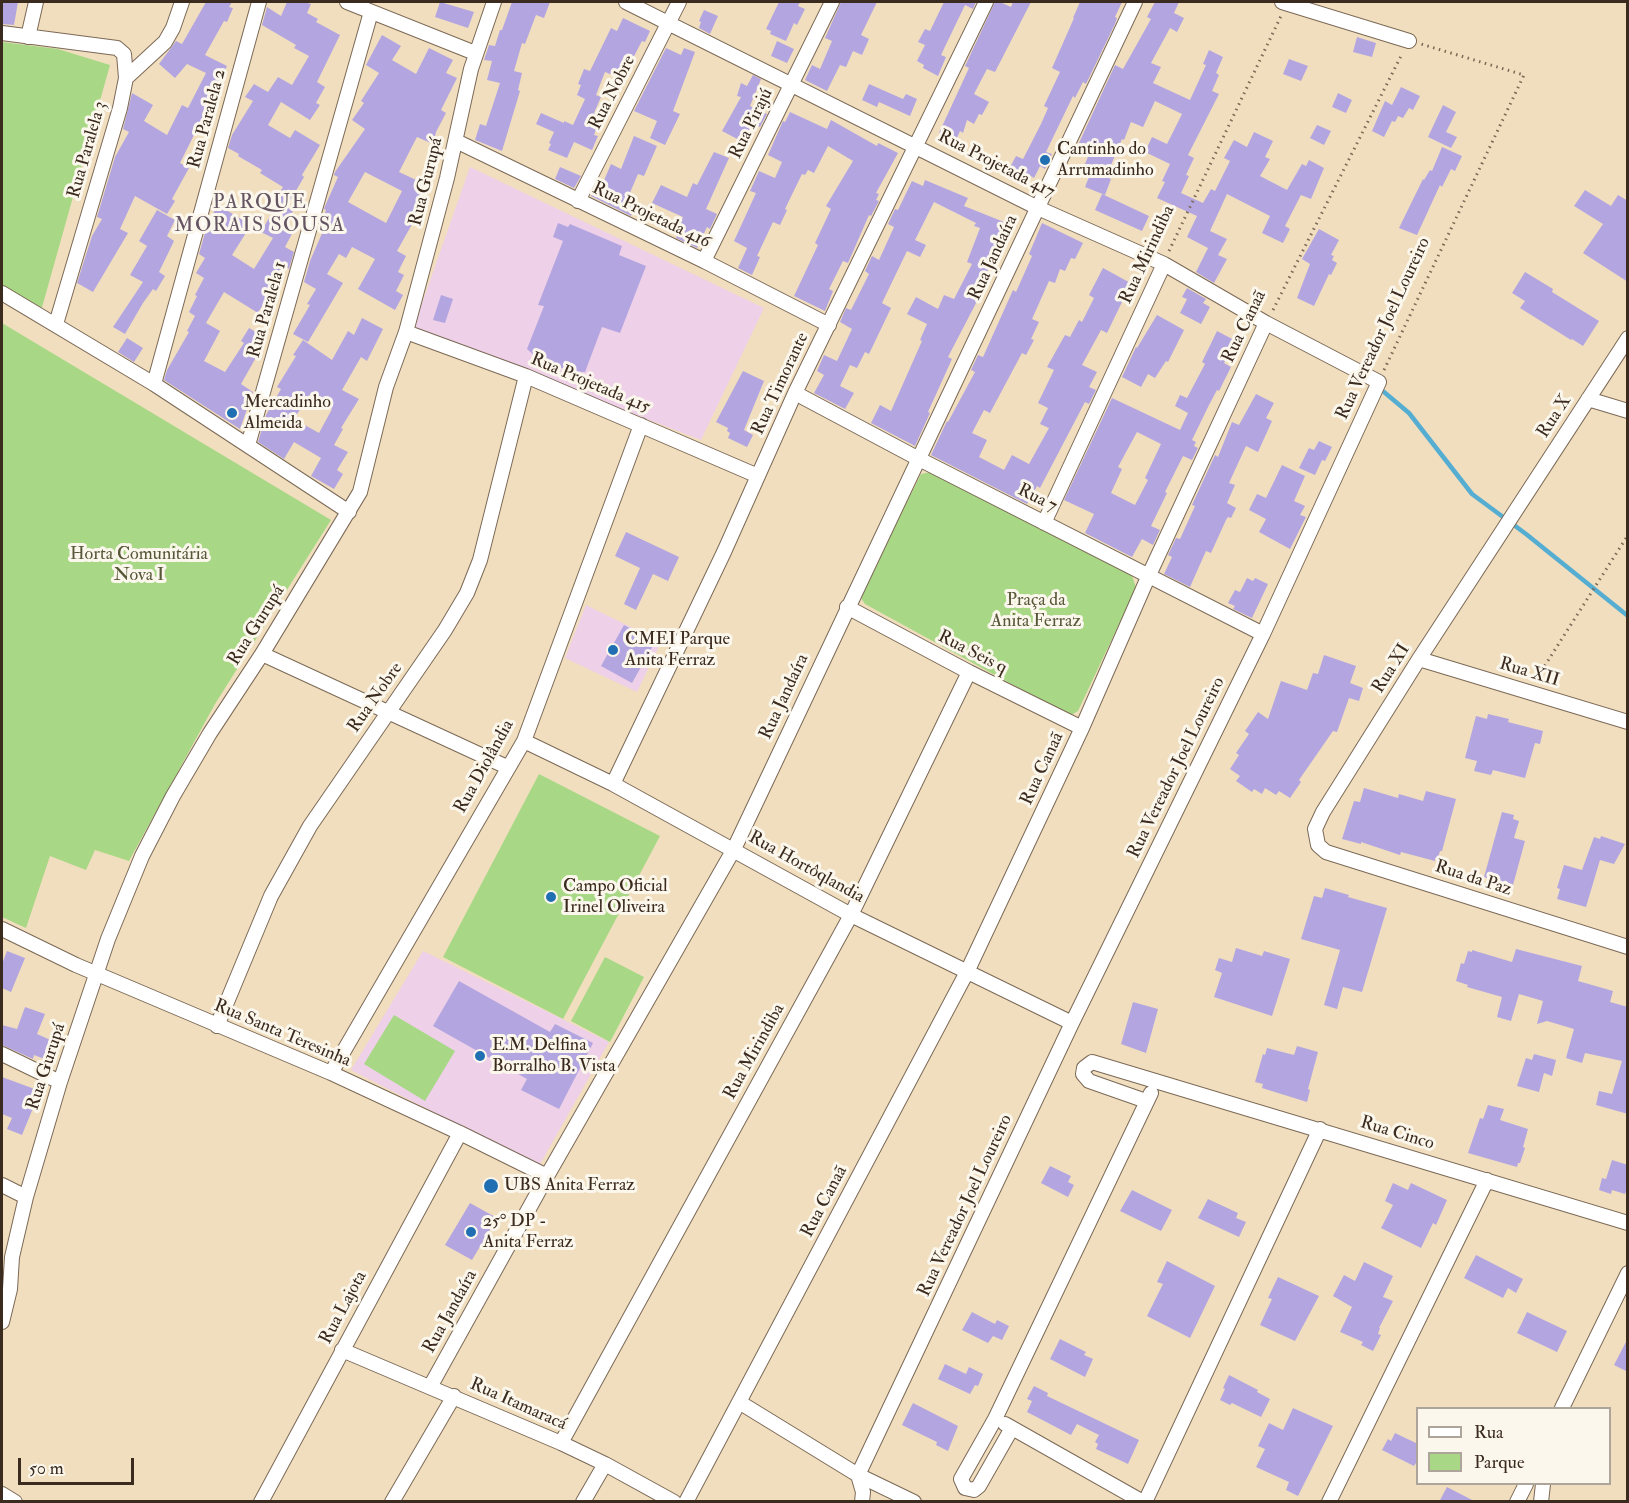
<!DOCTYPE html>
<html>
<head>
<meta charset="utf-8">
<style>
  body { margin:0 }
  #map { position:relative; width:1629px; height:1503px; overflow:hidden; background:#f1debf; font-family:"IM FELL Double Pica",serif }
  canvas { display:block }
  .frame { position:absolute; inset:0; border:3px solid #3b2a1e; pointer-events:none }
  .legend { position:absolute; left:1416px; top:1407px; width:195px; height:78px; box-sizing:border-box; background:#fbf7ec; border:2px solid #aea59a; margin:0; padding:8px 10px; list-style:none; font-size:18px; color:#3b2a1e }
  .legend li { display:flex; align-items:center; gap:12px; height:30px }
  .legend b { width:30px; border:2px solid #aea59a }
  .scale { position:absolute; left:18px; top:1458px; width:116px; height:27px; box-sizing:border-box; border:3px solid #3b2a1e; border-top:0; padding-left:8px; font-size:18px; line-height:21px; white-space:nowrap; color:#3b2a1e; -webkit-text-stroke:4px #fbf7ec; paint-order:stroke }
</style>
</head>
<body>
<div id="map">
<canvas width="1629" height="1503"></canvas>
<div class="frame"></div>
<ul class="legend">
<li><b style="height:8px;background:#fff"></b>Rua</li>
<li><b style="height:16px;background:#a8d886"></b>Parque</li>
</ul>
<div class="scale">50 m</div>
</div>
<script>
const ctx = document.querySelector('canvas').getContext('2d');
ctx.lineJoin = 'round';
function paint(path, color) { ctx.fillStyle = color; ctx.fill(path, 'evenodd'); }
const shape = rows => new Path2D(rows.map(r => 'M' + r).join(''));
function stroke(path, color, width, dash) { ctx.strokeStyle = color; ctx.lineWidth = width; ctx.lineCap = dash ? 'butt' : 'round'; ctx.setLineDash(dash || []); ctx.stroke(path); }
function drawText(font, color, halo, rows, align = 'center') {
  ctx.font = font + ' "IM FELL Double Pica",serif'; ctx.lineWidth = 6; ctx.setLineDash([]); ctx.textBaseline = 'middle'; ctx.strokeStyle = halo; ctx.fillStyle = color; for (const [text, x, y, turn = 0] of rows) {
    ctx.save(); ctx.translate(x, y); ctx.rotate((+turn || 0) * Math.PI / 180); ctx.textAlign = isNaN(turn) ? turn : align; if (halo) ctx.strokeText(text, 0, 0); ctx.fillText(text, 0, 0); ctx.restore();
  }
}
paint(shape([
  [470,167,764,308,701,440,413,329],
  [586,605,661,642,637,692,565,658],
  [423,951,609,1042,539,1166,351,1070]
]), '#eed0e8');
paint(shape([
  [2,42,58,49,110,65,41,311,2,288],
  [2,323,331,520,215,704,129,861,95,850,86,870,50,856,26,928,2,917],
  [931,472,1132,575,1136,588,1078,711,1073,714,1066,714,865,604,861,598,862,591,921,474],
  [539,774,660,836,563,1019,443,957],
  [605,957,644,977,610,1042,571,1021],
  [394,1015,455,1051,425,1101,364,1064]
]), '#a8d886');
stroke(shape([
  [1384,392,1409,413,1472,494,1526,534,1628,616]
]), '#55aed2', 4.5);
paint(shape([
  [2,2,18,2,14,25,2,24],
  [206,2,232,2,229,7,233,8,227,22,224,21,205,55,227,66,202,114,204,115,180,163,189,168,172,199,175,201,167,214,135,196,120,229,128,233,93,292,77,283,92,236,102,219,97,217,115,157,129,132,123,129,132,93,153,105,144,121,167,135,182,105,188,108,206,73,187,64,175,78,159,64,176,41,182,44],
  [287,2,304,2,311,4,307,13,318,19,316,22,340,35,317,82,325,87,316,103,320,105,310,120,281,102,268,125,290,138,295,130,320,145,302,175,304,177,287,206,275,199,283,187,260,173,262,170,238,156,239,154,228,148,232,135,253,101,245,97,254,84,268,92,278,77,292,85,309,56,294,48,296,45,262,25,267,7,281,16],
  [440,2,474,12,468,28,435,17],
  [512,2,550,2,544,18,536,15,525,44,522,43,514,71,522,73,518,90,520,91,502,151,475,140,480,124,486,126,500,83,487,80,492,61,484,60,489,45,495,46,500,30,502,30],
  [779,2,800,2,798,6,805,9,797,25,794,23,786,41,770,34,771,31,766,29],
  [841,2,877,2,861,35,869,39,862,55,853,51,846,67,840,65,827,91,805,80,812,65,820,69,832,41,825,38],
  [944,2,976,2,973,9,965,5,941,55,946,57,938,76,923,68,924,65,917,61,925,45,918,42,925,29,930,31],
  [995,2,1000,2,1011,7,1013,2,1031,2,995,72,987,69,974,94,989,102,982,115,979,114,974,124,967,120,963,133,960,131,956,140,939,133,969,68,965,66],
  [1080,2,1122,2,1115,17,1117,18,1115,24,1086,84,1083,82,1075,98,1073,96,1046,152,1052,154,1045,169,1040,166,1034,178,1029,175,1025,183,1007,173,1016,156,1023,159,1041,124,1048,108,1044,106,1060,72,1052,68,1074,18,1073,18],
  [1155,2,1179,2,1174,13,1184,18,1177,32,1170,28,1151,63,1161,67,1153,83,1190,100,1206,65,1203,64,1209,50,1223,57,1216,73,1219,75,1212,91,1219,94,1188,155,1194,158,1186,175,1189,176,1181,193,1203,203,1211,189,1215,191,1230,161,1224,158,1234,140,1247,147,1254,132,1273,141,1265,157,1270,159,1260,176,1287,190,1302,164,1306,166,1309,160,1324,168,1311,199,1301,195,1285,226,1290,229,1283,243,1262,233,1270,216,1227,194,1210,231,1227,239,1218,255,1227,259,1214,283,1196,272,1208,248,1187,237,1197,216,1157,198,1165,182,1162,181,1170,164,1145,152,1152,137,1167,144,1182,114,1155,101,1143,127,1131,122,1124,140,1122,139,1106,177,1111,179,1105,195,1085,187,1092,169,1084,166,1091,150,1078,145,1115,65,1123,69,1151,19,1147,17],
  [704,10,718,16,710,34,699,28,701,22,699,21],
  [623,18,650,31,645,42,642,41,622,79,605,72,596,95,601,97,594,113,601,117,594,135,598,136,592,150,574,142,567,158,548,150,551,144,549,143,554,132,536,124,541,113,564,123,564,121,573,125,585,99,577,95,581,85,578,84,584,69,590,71,611,28,617,31],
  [382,35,401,46,392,60,416,74,429,48,453,60,446,73,457,78,441,110,446,113,436,132,433,144,417,137,399,172,425,184,418,199,421,201,413,218,415,219,397,251,406,256,398,272,404,275,396,291,403,295,395,310,358,289,375,259,352,247,346,258,339,254,327,274,343,283,308,342,293,334,310,305,307,304,316,289,304,282,310,261,323,231,319,229,326,210,324,209,325,206,338,177,334,175,335,172,365,129,352,120,364,103,361,101,379,73,366,65],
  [365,172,402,191,386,223,348,202],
  [1357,37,1376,43,1372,57,1353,52],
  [777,41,794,49,787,63,771,56],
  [666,48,681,55,684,48,695,52,673,111,680,114,665,145,650,138,657,121,634,111],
  [1289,59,1308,66,1301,81,1283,74],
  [753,75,761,79,750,106,767,114,760,127,752,124,743,142,722,131,741,97,737,96,741,83,747,86],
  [869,84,903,99,906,94,917,99,910,116,879,102,877,107,862,100],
  [1401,87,1420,96,1413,110,1409,108,1403,118,1398,116,1395,122,1392,121,1384,137,1372,131,1385,101,1392,105],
  [1338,93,1352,100,1346,113,1332,107],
  [1443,105,1456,112,1446,132,1457,137,1451,148,1428,137],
  [790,112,827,129,831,120,877,146,878,143,898,153,876,193,879,194,876,200,879,201,871,216,869,215,848,263,843,261,829,289,833,291,825,311,794,296,818,245,815,243,831,209,826,206,853,161,828,146,814,173,808,170,805,175,802,174,785,209,787,210,780,225,773,222,757,256,760,257,752,275,738,268,747,248,734,241,756,193,750,191,759,171,775,178,782,162,768,155,783,121,785,122],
  [1317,125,1331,131,1324,145,1310,138],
  [634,136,657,146,644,176,638,174,626,202,635,206,631,216,591,196,597,183,602,185,611,164,621,169],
  [1442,147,1462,156,1455,171,1451,169,1442,187,1440,185,1417,235,1399,228,1423,179,1424,180,1430,170,1432,171],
  [714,152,729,158,706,209,717,214,710,229,707,227,697,248,676,238,678,234,675,233,683,217,652,203,661,185,687,197,693,183,697,185],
  [560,167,581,176,574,188,555,179],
  [925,180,968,198,964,206,1009,224,996,254,977,292,981,293,974,307,948,357,952,359,928,412,930,413,915,446,871,423,880,405,891,411,922,341,920,340,927,324,907,314,916,297,938,309,944,295,954,299,972,264,967,262,980,228,974,226,976,223,934,202,915,240,926,245,920,257,907,251,882,303,891,308,869,354,865,352,857,368,850,365,840,386,854,393,845,409,814,393,824,375,817,371,824,355,837,361,852,329,840,322,846,308,851,310,869,274,865,271,872,256,879,260,894,227,888,224,895,209,898,210,912,181,923,186],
  [1585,190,1611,206,1618,195,1628,201,1628,282,1583,253,1603,224,1574,206],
  [1102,194,1149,216,1142,231,1095,210],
  [278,202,293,211,284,225,294,230,285,247,294,252,289,269,285,266,258,313,224,292,206,323,220,331,204,361,225,372,244,343,241,341,249,328,263,336,254,352,258,354,241,384,253,392,240,429,164,380,167,370,189,332,187,331,195,316,189,312,197,296,195,295,204,278,196,273,205,258,199,254,208,222,218,205,251,225,232,255,254,269,273,238,261,232],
  [157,210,175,220,167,236,174,241,159,272,165,276,156,291,153,289,143,303,125,334,113,327,143,282,130,275,147,246,139,241],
  [558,223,568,227,570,224,622,246,619,255,646,266,620,333,602,327,585,372,569,371,537,358,527,349,544,306,538,305,563,241,553,237],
  [1042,223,1083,243,1075,259,1071,258,1065,271,1060,269,1055,283,1049,281,1032,319,1039,322,1031,339,1034,340,1026,355,1022,353,990,413,984,410,972,433,987,440,979,457,1004,470,1012,455,1029,464,1049,428,1040,424,1048,408,1038,403,1054,370,1047,367,1065,335,1070,337,1079,320,1082,322,1094,298,1089,295,1103,268,1136,286,1127,302,1123,300,1107,333,1101,330,1082,365,1097,372,1089,387,1096,390,1089,404,1085,402,1040,488,1037,486,1027,504,931,455,947,421,948,422,975,372,971,370,978,355,983,357,1013,290,1016,292,1032,256,1029,254],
  [1319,229,1339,240,1331,255,1334,256,1332,260,1337,263,1331,275,1329,274,1314,306,1297,298,1310,264,1302,259],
  [1525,272,1553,289,1552,292,1599,321,1583,346,1572,339,1571,340,1520,308,1525,301,1512,293],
  [1187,288,1206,299,1203,303,1210,307,1201,324,1180,313,1187,299,1182,297],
  [441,295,453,299,445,323,433,320],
  [1157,315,1184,330,1168,362,1166,361,1155,378,1148,374,1141,387,1122,377,1136,347,1137,348],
  [362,318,383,329,367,361,361,357,342,390,359,399,341,428,343,429,334,445,348,452,337,470,343,474,334,489,311,476,321,458,294,442,284,459,258,442,266,415,281,389,277,387,296,356,293,355,303,340,332,360,348,331,354,335],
  [309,395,332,409,319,433,294,419],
  [1217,331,1236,341,1224,363,1231,367,1219,391,1217,390,1209,405,1192,440,1196,442,1194,446,1198,448,1192,460,1183,456,1165,492,1167,493,1151,526,1160,530,1153,545,1142,539,1132,557,1085,533,1094,514,1064,500,1112,398,1180,430,1188,413,1175,406,1180,395,1187,398,1205,364,1202,362],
  [1137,432,1161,444,1145,478,1148,480,1135,505,1111,493,1122,469,1118,467],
  [127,338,143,348,134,362,118,352],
  [743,371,764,381,744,430,753,435,747,447,728,438,730,433,727,431,728,428,716,422],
  [1256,394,1274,403,1266,418,1272,421,1258,452,1246,446,1229,483,1235,485,1227,503,1236,508,1231,518,1228,517,1226,520,1211,553,1206,551,1190,587,1164,574,1172,557,1168,555,1176,538,1180,539,1195,506,1192,505,1215,455,1218,457,1232,422,1239,425],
  [1319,441,1332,447,1325,461,1322,460,1315,475,1299,468,1309,448,1314,450],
  [1282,465,1305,476,1294,501,1305,506,1300,515,1306,517,1290,549,1259,532,1266,519,1249,510,1257,494,1266,498],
  [626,532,679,557,668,581,653,574,636,610,624,604,640,568,615,556],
  [1247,578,1253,581,1255,578,1268,584,1252,618,1233,609,1235,606,1228,603,1235,590,1240,592],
  [624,625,655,642,632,683,601,666],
  [1324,655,1356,666,1350,683,1363,688,1359,701,1349,698,1337,732,1333,731,1299,780,1301,782,1290,798,1279,791,1276,795,1265,788,1262,794,1254,789,1252,792,1236,781,1240,776,1230,769,1239,755,1236,753,1249,734,1245,731,1258,712,1268,719,1281,681,1307,690,1313,673,1318,674],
  [1488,714,1509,719,1508,722,1543,731,1540,744,1535,743,1525,778,1493,770,1491,775,1474,771,1477,761,1465,758,1476,716,1487,719],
  [1364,788,1398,798,1399,794,1423,801,1426,791,1456,799,1442,851,1440,851,1438,858,1435,858,1435,861,1401,852,1400,855,1361,842,1361,844,1342,839,1354,801,1360,802],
  [1502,812,1514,815,1513,819,1519,821,1514,838,1525,841,1513,885,1484,877],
  [1601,836,1625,844,1614,864,1600,860,1586,907,1557,899,1560,889,1557,888,1564,865,1582,870,1594,837,1600,839],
  [1325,888,1349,895,1348,897,1387,908,1362,992,1343,987,1337,1009,1324,1005,1340,950,1301,939,1314,896,1322,898],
  [1236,948,1262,956,1264,951,1290,959,1272,1016,1214,997,1222,973,1215,970,1219,958,1232,962],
  [1516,949,1582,966,1578,981,1613,991,1610,1002,1628,1007,1628,1114,1596,1105,1599,1091,1612,1094,1622,1061,1585,1053,1582,1063,1566,1058,1574,1029,1547,1021,1537,1024,1543,1001,1519,994,1511,1021,1497,1017,1502,997,1467,987,1468,985,1456,981,1461,963,1464,964,1468,951,1472,952,1472,950,1512,962],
  [7,951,25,958,11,992,2,988,2,964],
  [459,981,550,1032,555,1024,593,1043,559,1109,521,1090,527,1079,433,1026],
  [1133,1002,1158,1009,1146,1053,1121,1044],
  [25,1007,45,1014,37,1034,55,1042,47,1060,34,1055,33,1059,2,1045,2,1025,17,1029],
  [1297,1046,1318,1052,1308,1089,1310,1090,1307,1102,1262,1088,1263,1084,1255,1082,1263,1054,1265,1055,1267,1048,1294,1055],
  [1534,1054,1556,1060,1552,1076,1544,1073,1539,1092,1517,1086,1526,1058,1532,1060],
  [2,1077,40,1091,22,1135,7,1129,12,1118,2,1114],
  [1488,1105,1504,1109,1500,1120,1528,1129,1523,1147,1525,1148,1520,1163,1518,1163,1517,1167,1468,1153,1480,1118,1483,1119],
  [1612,1160,1628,1165,1628,1185,1625,1194,1612,1190,1611,1194,1599,1190,1602,1178,1606,1179],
  [1050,1166,1071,1176,1068,1182,1074,1185,1068,1197,1041,1183],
  [1393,1183,1408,1190,1411,1183,1447,1200,1436,1225,1433,1223,1421,1248,1381,1228,1393,1205,1385,1201],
  [1132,1190,1172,1210,1161,1231,1120,1211],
  [1208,1199,1238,1213,1236,1218,1246,1222,1239,1237,1198,1218],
  [470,1203,497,1218,472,1260,445,1245],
  [1476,1255,1523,1279,1516,1293,1508,1288,1503,1298,1464,1278],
  [1167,1261,1215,1286,1190,1338,1147,1316,1163,1284,1157,1282],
  [1364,1262,1393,1276,1383,1297,1393,1301,1379,1328,1380,1328,1378,1334,1381,1335,1373,1351,1361,1345,1363,1342,1340,1332,1352,1307,1333,1296,1344,1275,1355,1281],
  [1278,1277,1319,1296,1295,1341,1260,1325,1272,1299,1268,1298],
  [972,1312,995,1324,997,1320,1009,1326,1002,1340,993,1336,988,1343,962,1330],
  [1527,1312,1567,1331,1557,1352,1517,1333],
  [1628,1338,1628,1372,1614,1365],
  [1060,1339,1086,1352,1084,1355,1093,1359,1085,1377,1050,1359],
  [945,1364,966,1374,969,1367,983,1374,978,1386,975,1385,970,1394,938,1379],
  [1229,1375,1258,1390,1257,1392,1270,1399,1261,1417,1232,1403,1230,1405,1220,1400,1225,1389,1223,1388],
  [1034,1386,1048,1393,1047,1396,1139,1440,1128,1464,1096,1449,1098,1444,1095,1442,1099,1435,1077,1424,1071,1435,1027,1412,1032,1401,1027,1399],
  [913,1403,958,1426,948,1451,936,1445,937,1442,902,1425],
  [1293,1408,1333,1426,1298,1496,1286,1490,1289,1482,1256,1467,1265,1449,1258,1446,1269,1423,1283,1430],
  [1395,1433,1418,1444,1418,1460,1414,1466,1382,1450,1388,1439,1391,1441],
  [1447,1487,1476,1502,1439,1502]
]), '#b3a6e0');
const minor = shape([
  [347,2,475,53],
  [626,2,1038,208,1164,264,1266,323,1379,382,1263,634,1072,1023,858,1475,863,1492,862,1502],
  [1282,2,1409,41],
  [2,33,117,48,124,54,126,78],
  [28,37,36,2],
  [456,141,704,261,829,325],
  [578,201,679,2],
  [704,261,832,2],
  [2,293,154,384,349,512],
  [56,324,120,108,126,78,165,42,173,28,182,2],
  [406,332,526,376,758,476],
  [1628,338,1419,659,1323,812,1315,829,1318,845,1326,852,1628,947],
  [154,384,259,2],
  [795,393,919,459,1263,634],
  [1588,399,1628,411],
  [248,445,371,12],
  [1044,523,1164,264],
  [847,607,969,672,1082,728],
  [262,654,507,767],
  [1419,659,1628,722],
  [524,741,613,784,851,915,1072,1023],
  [613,784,724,552,795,393,986,2],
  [2,929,76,965,331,1073,460,1133,547,1176],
  [217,1026,271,896,310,826,445,630,467,593,480,560,526,376],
  [2,1054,60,1082],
  [331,1073,524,741,641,425],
  [1146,1101,1089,1081,1083,1074,1084,1068,1092,1062,1628,1223],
  [2,1185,26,1197],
  [2,1322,10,1289,12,1257,26,1197,60,1082,108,939,142,856,173,796,210,733,262,654,360,492,386,387,406,332,447,178,471,69,494,2],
  [342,1350,561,1443,605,1464,674,1502],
  [430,1387,547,1176,734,849,1135,2],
  [739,1402,858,1475,914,1502],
  [1562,1408,1628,1273],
  [1005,1424,1143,1502],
  [1012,1428,979,1486,974,1490,965,1488,961,1479,995,1419,1151,1093],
  [561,1443,851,915,969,672],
  [2,1494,15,1502],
  [261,1502,460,1133],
  [392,1502,454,1396],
  [583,1502,605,1464],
  [686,1502,967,972,1082,728,1149,575,1266,323],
  [1145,1502,1320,1129],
  [1329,1502,1487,1180],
  [1517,1502,1526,1484],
  [1541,1502,1543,1484]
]);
stroke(minor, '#7b6956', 16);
stroke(shape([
  [1169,251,1281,16],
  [1273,310,1402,54],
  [1384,370,1524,75,1421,44],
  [1535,681,1628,535]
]), '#7b6956', 3, [1.5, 4.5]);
stroke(minor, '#fff', 14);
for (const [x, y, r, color] of [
  [1045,160,6,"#1f6fb2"],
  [232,413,6,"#1f6fb2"],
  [613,650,6,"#1f6fb2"],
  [551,897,6,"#1f6fb2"],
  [480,1056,6,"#1f6fb2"],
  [491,1186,8,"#1f6fb2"],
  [471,1232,6,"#1f6fb2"]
]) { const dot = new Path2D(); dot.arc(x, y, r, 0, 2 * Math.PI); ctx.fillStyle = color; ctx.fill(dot); stroke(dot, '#fbf7ec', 2); }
drawText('18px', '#3b2a1e', '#fbf7ec', [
  ["Rua Nobre",613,93,-63],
  ["Rua Paralela 2",208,119,-75],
  ["Rua Pirajú",752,124,-64],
  ["Rua Paralela 3",88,150,-74],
  ["Rua Projetada 417",996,165,27],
  ["Rua Gurupá",427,182,-76],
  ["Rua Projetada 416",651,216,26],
  ["Rua Mirindiba",1148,255,-65],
  ["Rua Jandaíra",994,258,-65],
  ["Rua Paralela 1",268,310,-74],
  ["Rua Canaã",1245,327,-64],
  ["Rua Vereador Joel Loureiro",1384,329,-65],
  ["Rua Projetada 415",590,384,23],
  ["Rua Timorante",781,384,-65],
  ["Rua X",1555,417,-57],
  ["Rua 7",1037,499,27],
  ["Rua Gurupá",257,626,-58],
  ["Rua Seis q",972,653,27],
  ["Rua XI",1392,669,-58],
  ["Rua XII",1529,673,17],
  ["Rua Jandaíra",785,697,-65],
  ["Rua Nobre",376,698,-55],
  ["Rua Diolândia",485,767,-61],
  ["Rua Vereador Joel Loureiro",1177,768,-64],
  ["Rua Canaã",1043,769,-65],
  ["Rua Hortôqlandia",806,868,29],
  ["Rua da Paz",1473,879,18],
  ["Rua Santa Teresinha",282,1034,23],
  ["Rua Mirindiba",755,1052,-61],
  ["Rua Gurupá",47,1067,-72],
  ["Rua Cinco",1397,1134,17],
  ["Rua Canaã",825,1202,-62],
  ["Rua Vereador Joel Loureiro",966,1206,-65],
  ["Rua Lajota",344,1308,-62],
  ["Rua Jandaíra",451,1312,-61],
  ["Rua Itamaracá",518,1405,24]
]);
drawText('18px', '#3b2a1e', '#fbf7ec', [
  ["Cantinho do",1057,150],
  ["Arrumadinho",1057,171],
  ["Mercadinho",244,403],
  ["Almeida",244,424],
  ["CMEI Parque",625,640],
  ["Anita Ferraz",625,661],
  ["Campo Oficial",563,887],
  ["Irinel Oliveira",563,908],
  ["E.M. Delfina",492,1046],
  ["Borralho B. Vista",492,1067],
  ["UBS Anita Ferraz",504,1186],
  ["25° DP -",483,1222],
  ["Anita Ferraz",483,1243]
], 'left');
drawText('18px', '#565638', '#fbf7ec', [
  ["Horta Comunitária",139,555],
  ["Nova I",139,576],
  ["Praça da",1036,601],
  ["Anita Ferraz",1036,622]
]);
ctx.letterSpacing = '1.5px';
drawText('20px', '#655562', '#fbf7ec', [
  ["PARQUE",260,204],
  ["MORAIS SOUSA",260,227]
]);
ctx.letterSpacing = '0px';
</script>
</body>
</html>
